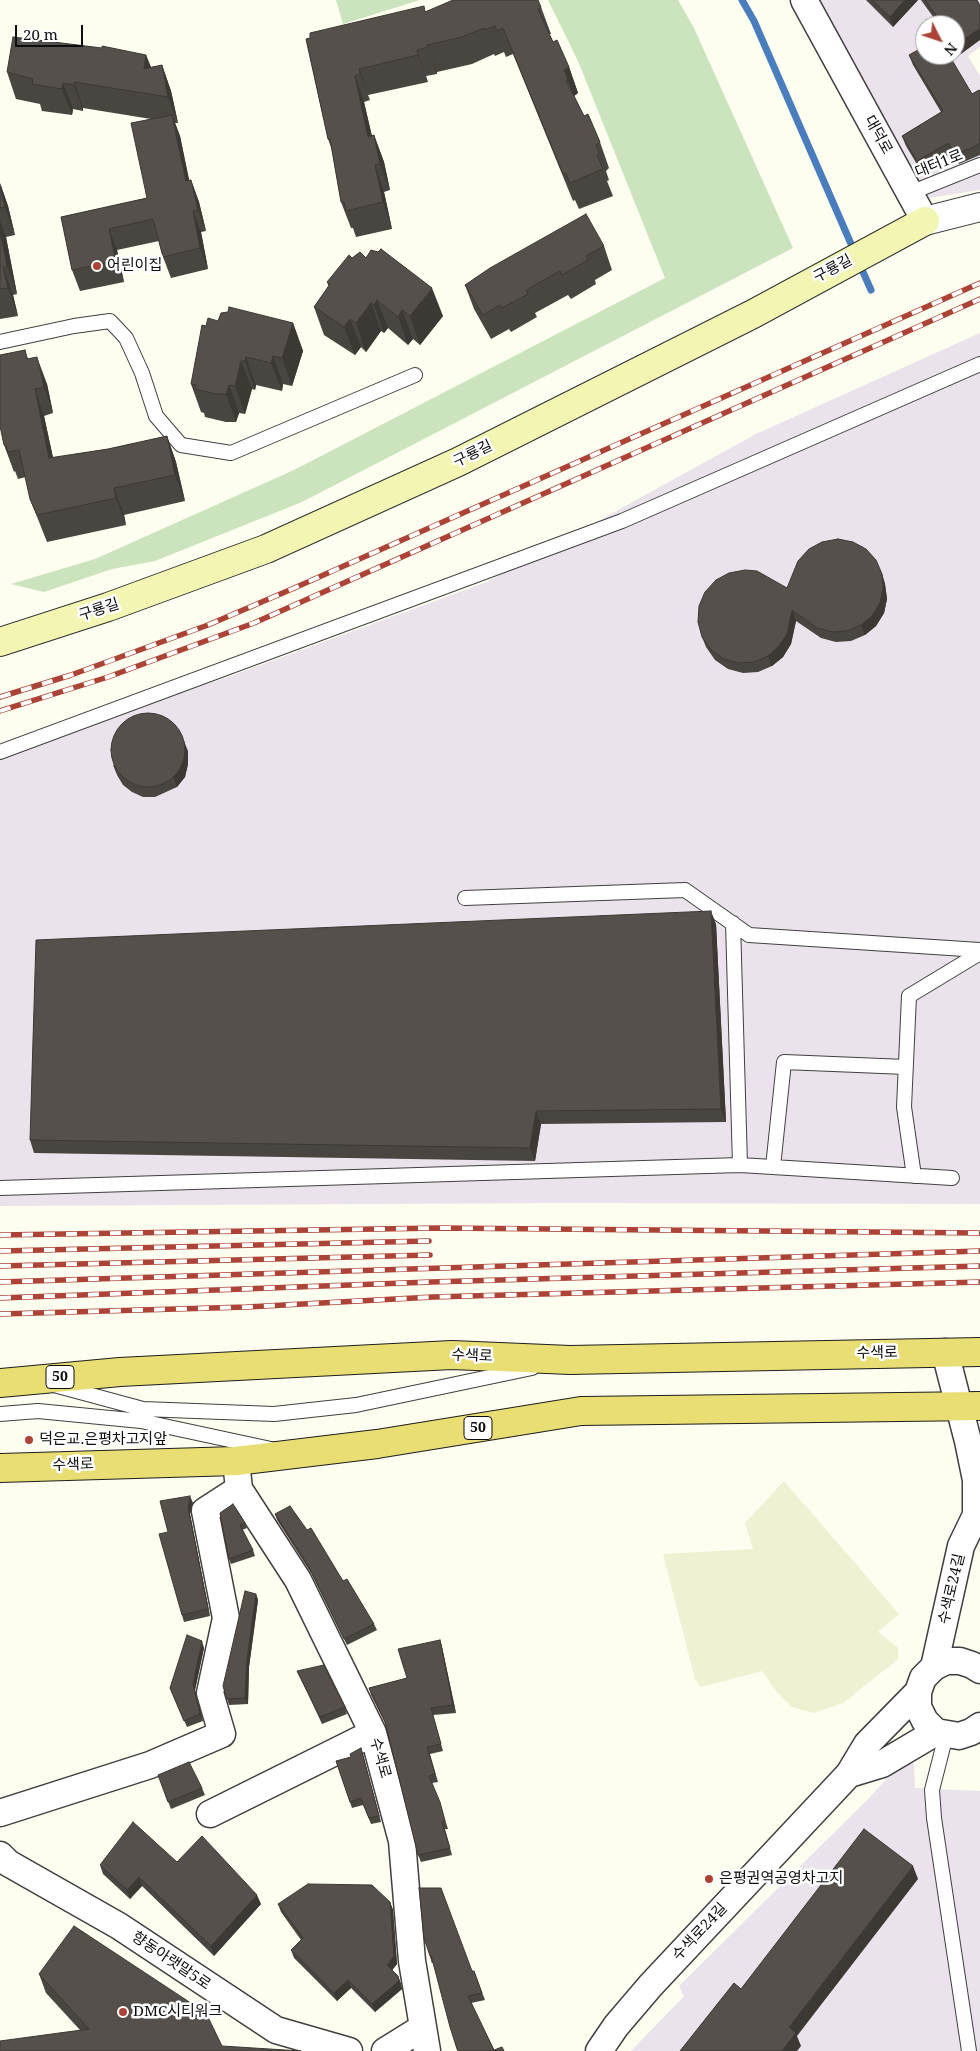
<!DOCTYPE html>
<html>
<head>
<meta charset="utf-8">
<style>
  body { margin:0 }
  #map { position:relative; width:980px; height:2051px; overflow:hidden; background:#fdfdf0; font-family:"Noto Serif",serif }
  canvas { display:block }
  .north { position:absolute; left:915px; top:15px; width:50px; height:50px; box-sizing:border-box; background:#fff; border:1px solid #9e9e9e; border-radius:50%; rotate:131deg; font-size:14px; font-weight:700; line-height:20px; text-align:center; color:#0d0d0d }
  .north::after { content:''; display:block; margin:auto; width:18px; height:22px; background:#ad4336; clip-path:polygon(50% 0,100% 100%,50% 72%,0 100%) }
  .scale { position:absolute; left:15px; top:25px; width:68px; height:22px; box-sizing:border-box; border:2px solid #0d0d0d; border-top:0; padding-left:6px; font-size:15px; line-height:18px; white-space:nowrap; color:#0d0d0d; -webkit-text-stroke:4px #fff; paint-order:stroke }
</style>
</head>
<body>
<div id="map">
<canvas width="980" height="2051"></canvas>
<div class="north">N</div>
<div class="scale">20 m</div>
</div>
<script>
const ctx = document.querySelector('canvas').getContext('2d');
ctx.lineJoin = 'round';
function paint(path, color) { ctx.fillStyle = color; ctx.fill(path, 'evenodd'); }
const shape = rows => new Path2D(rows.map(r => 'M' + r).join(''));
function stroke(path, color, width, dash) { ctx.strokeStyle = color; ctx.lineWidth = width; ctx.lineCap = dash ? 'butt' : 'round'; ctx.setLineDash(dash || []); ctx.stroke(path); }
function drawText(font, color, halo, rows, align = 'center') {
  ctx.font = font + ' "Noto Serif","Noto Sans KR",serif'; ctx.lineWidth = 5; ctx.setLineDash([]); ctx.textBaseline = 'middle'; ctx.strokeStyle = halo; ctx.fillStyle = color; for (const [text, x, y, turn = 0] of rows) {
    ctx.save(); ctx.translate(x, y); ctx.rotate((+turn || 0) * Math.PI / 180); ctx.textAlign = isNaN(turn) ? turn : align; if (halo) ctx.strokeText(text, 0, 0); ctx.fillText(text, 0, 0); ctx.restore();
  }
}
paint(shape([
  [818,0,980,0,980,47,968,56,980,76,980,190,929,198,913,181],
  [925,25,955,25,955,55,925,55],
  [980,333,980,1204,563,1203,0,1206,0,752,228,677,487,582,756,434],
  [906,1757,914,1764,915,1788,980,1791,980,2051,631,2051,684,1996,679,1986,870,1797]
]), '#ebe3eb');
paint(shape([
  [784,1481,899,1614,878,1632,898,1648,898,1659,843,1703,814,1713,792,1707,776,1691,762,1671,701,1687,695,1679,663,1554,753,1549,745,1523]
]), '#eef1d2');
paint(shape([
  [336,0,420,0,343,24],
  [548,0,678,0,694,28,793,248,302,502,155,561,112,569,44,592,11,584,95,559,294,470,665,278,578,61]
]), '#cbe4bd');
stroke(shape([
  [742,0,754,21,855,253],
  [859,263,871,290]
]), '#4a7dbd', 7);
const service = shape([
  [910,193,980,165],
  [0,342,74,326,110,321,126,338,142,373,156,416,181,445,231,453,415,375],
  [0,752,622,521,980,364],
  [465,898,685,890,749,935,980,950],
  [733,923,740,1165],
  [773,1167,784,1062,906,1067],
  [914,1176,904,1107,909,996,980,953],
  [0,1188,740,1165,952,1178],
  [54,1385,143,1409,274,1414,356,1405,532,1368],
  [0,1414,38,1411,141,1421,271,1449],
  [946,1735,932,1790,934,1818,969,2051]
]);
const minor = shape([
  [804,0,925,221],
  [945,1352,968,1441,976,1480,976,1515,980,1524],
  [236,1461,239,1489,298,1580,373,1733,402,1841,412,1961,427,2051],
  [934,1667,961,1546,976,1515],
  [918,1692,918,1707,925,1721,936,1732,959,1736,971,1732,980,1726],
  [849,1774,882,1764,936,1732],
  [0,1813,150,1765,222,1734,210,1693,226,1618,205,1511,239,1489],
  [210,1814,373,1733],
  [0,1855,8,1863,119,1926,276,2030,349,2051],
  [385,2051,422,2028],
  [599,2051,616,2026,651,1985,849,1774,867,1744,918,1692,923,1678,934,1667,946,1661,960,1661,972,1665,980,1670]
]);
const tertiary = shape([
  [925,221,980,207]
]);
const secondary = shape([
  [0,642,108,607,266,549,458,462,753,314,925,221]
]);
const primary = shape([
  [0,1383,120,1372,452,1355,570,1360,980,1352],
  [0,1468,236,1461,377,1444,581,1411,980,1406]
]);
stroke(service, '#404040', 16);
stroke(minor, '#404040', 29);
stroke(tertiary, '#404040', 30);
stroke(secondary, '#2f2f2f', 30);
stroke(primary, '#1e1e1e', 30);
stroke(service, '#fff', 14);
stroke(minor, '#fff', 26);
stroke(tertiary, '#fff', 28);
stroke(secondary, '#f2f6b2', 28);
stroke(primary, '#e8de74', 28);
const rail = shape([
  [0,697,71,675,208,625,292,589,980,283],
  [0,711,108,677,254,623,980,299],
  [0,1235,440,1228,980,1233],
  [0,1251,429,1241],
  [0,1266,430,1255],
  [0,1282,980,1251],
  [0,1298,431,1282,980,1266],
  [0,1314,247,1307,433,1297,980,1282]
]);
stroke(rail, '#ad4336', 5.5);
stroke(rail, '#fff', 4, [11]);
paint(shape([
  [866,0,918,0,893,27],
  [921,0,977,0,961,54,955,47,955,25,939,25],
  [541,7,551,34,549,34,553,42,569,67,578,93,574,96,584,116,600,142,609,168,606,171,609,180,607,181,613,196,579,209,575,200,573,201,513,54,506,57,504,52,495,56,494,54,472,64,437,72,437,74,426,76,428,82,368,95,370,100,364,102,372,136,374,135,384,162,390,190,384,192,392,229,356,237,353,228,351,228,341,202,332,150,328,139,306,39,426,11],
  [146,55,151,67,162,65,171,91,178,123,175,123,180,136,189,181,191,180,199,202,206,231,201,232,208,269,171,278,163,257,159,241,117,250,124,282,80,291,72,270,61,217,147,198,151,119,83,108,83,111,73,109,72,115,42,111,40,104,16,99,7,72],
  [909,55,972,94,980,91,980,155,959,164,952,153,921,171,906,146,902,136,941,112,913,65],
  [0,183,8,206,15,235,6,237,17,294,13,295,18,316,0,319],
  [604,246,612,270,595,280,596,284,571,299,568,295,535,313,537,317,511,332,509,329,491,339,474,309,465,285],
  [366,258,443,316,420,345,413,339,408,345,388,328,384,333,381,331,366,352,361,347,355,355,324,335,314,307,329,287,327,282],
  [228,312,293,323,303,351,292,386,283,384,282,391,256,385,255,390,252,389,245,414,239,413,236,422,226,422,205,417,204,413,201,412,191,384,206,326,218,321],
  [25,350,28,359,47,384,53,413,44,416,53,458,108,449,167,436,176,462,185,501,124,515,126,525,47,542,30,499,26,477,18,479,15,471,14,472,4,445],
  [882,574,885,584,887,599,884,613,876,626,865,635,851,641,836,642,821,638,796,621,791,644,783,657,772,666,758,672,743,673,728,669,715,660,706,647,702,637,787,588],
  [188,751,188,764,185,777,177,787,155,797,143,797,132,792,123,785,117,775,113,765],
  [716,924,726,1122,541,1124,535,1161,34,1153,30,1140],
  [193,1503,190,1514,210,1616,184,1622,182,1615,168,1532],
  [220,1513,245,1523,247,1528,242,1530,253,1550,255,1556,231,1564,229,1559],
  [275,1514,307,1530,374,1624,377,1630,347,1645,311,1573,277,1520],
  [256,1594,258,1600,249,1667,248,1704,229,1705,227,1699],
  [440,1640,442,1647,456,1713,433,1715,443,1751,430,1754,438,1782,432,1783,442,1810,448,1829,445,1829,452,1855,421,1862,418,1855,386,1725,371,1695,369,1688,407,1678],
  [204,1648,195,1690,203,1721,187,1727,170,1688],
  [297,1671,345,1707,347,1714,322,1724,300,1677],
  [363,1755,381,1822,371,1824,363,1805,352,1808,336,1761],
  [158,1775,202,1788,205,1795,171,1809],
  [177,1862,261,1904,214,1956,142,1886,130,1899,103,1874,100,1865],
  [390,1902,393,1910,397,1964,392,1970,398,1976,401,1984,402,1989,375,2012,351,1988,337,2001,294,1958,291,1950,301,1940,281,1912,278,1904],
  [430,1956,472,1971,474,1971,485,2000,471,2003,494,2050,504,2051,458,2051,433,1962,432,1963],
  [39,1974,222,2046,0,2051,80,2030,46,1993]
]), '#494540');
paint(shape([
  [905,0,918,0,893,27,890,17],
  [980,28,980,40,961,54,957,44],
  [427,45,437,72,437,74,428,47],
  [417,50,426,76,428,82,418,55],
  [146,55,156,81,144,69],
  [162,65,171,91,178,123,168,97],
  [569,67,578,93,574,96,564,70],
  [359,69,368,95,370,100,360,74],
  [355,76,364,102,378,163,368,137],
  [74,82,83,108,83,111,74,85],
  [63,83,73,109,72,115,62,89],
  [172,115,180,136,194,203,186,181],
  [374,135,384,162,390,190,380,164],
  [375,165,384,192,392,229,383,202],
  [191,180,199,202,206,231,198,210],
  [0,183,8,206,15,235,5,207],
  [193,211,201,232,208,269,200,248],
  [0,221,6,237,17,294,7,266,0,231],
  [109,229,117,250,124,282,116,261],
  [3,267,13,295,18,316,8,288],
  [432,288,443,316,420,345,410,316],
  [377,300,388,328,384,333,374,305],
  [371,303,381,331,366,352,356,323],
  [402,310,413,339,408,345,398,317],
  [350,319,361,347,355,355,344,327],
  [293,323,303,351,292,386,282,358],
  [273,356,283,384,282,391,271,363],
  [37,357,47,384,53,413,44,387],
  [246,357,256,385,255,390,245,361],
  [241,361,252,389,245,414,235,386],
  [229,385,239,413,236,422,226,394],
  [35,389,44,416,59,485,49,458],
  [167,436,176,462,185,501,175,475],
  [114,488,124,515,126,525,116,498],
  [882,574,885,584,887,599,884,613,876,626,865,635,861,625],
  [792,610,796,621,791,644,783,657,772,666,768,656],
  [184,741,188,751,188,764,185,777,177,787,173,777],
  [711,911,716,924,726,1122,721,1109],
  [536,1111,541,1124,535,1161,530,1148],
  [190,1496,193,1503,190,1514,210,1616,208,1609,188,1507],
  [256,1594,258,1600,249,1667,248,1704,245,1698,247,1660],
  [440,1640,442,1647,456,1713,453,1705],
  [202,1641,204,1648,195,1690,203,1721,200,1714,193,1684],
  [361,1748,363,1755,381,1822,379,1816],
  [913,1866,918,1879,797,2036,801,2046,797,2051,782,2051,789,2027],
  [139,1877,142,1886,130,1899,127,1890],
  [257,1895,261,1904,214,1956,211,1946],
  [390,1902,393,1910,397,1964,390,1973,387,1965],
  [431,1955,434,1962,432,1963,430,1956],
  [398,1976,401,1984,402,1989,375,2012,372,2004],
  [348,1980,351,1988,337,2001,334,1993]
]), '#3c3834');
const building = shape([
  [453,0,538,0,541,7,538,9,553,42,557,40,569,67,564,70,568,79,566,80,584,116,588,114,600,142,596,145,599,153,597,155,603,169,570,183,566,173,563,174,503,28,497,31,495,26,485,30,484,28,462,37,427,45,428,47,417,50,418,55,359,69,360,74,355,76,368,137,374,135,380,164,375,165,383,202,346,211,344,202,341,202,330,139,328,139,306,39,310,38,310,33,424,6,425,12,453,0],
  [872,0,905,0,890,17,872,0],
  [925,0,977,0,980,5,980,28,957,44,955,42,955,25,943,25,925,0],
  [13,37,102,48,102,46,146,55,144,69,162,65,168,97,74,82,74,85,63,83,62,89,32,84,33,79,7,72,13,37],
  [925,46,925,55,949,55,972,94,979,90,980,91,980,143,974,147,955,154,948,143,917,161,902,136,943,111,909,55,925,46],
  [172,115,186,181,191,180,198,210,193,211,200,248,163,257,153,219,109,229,116,261,72,270,61,217,147,198,131,123,172,115],
  [0,186,5,207,0,208,0,186],
  [586,214,604,246,586,256,588,260,562,275,560,271,526,290,528,294,502,308,500,305,483,315,465,285,490,268,586,214],
  [0,231,7,266,3,267,8,288,0,289,0,231],
  [381,249,432,288,410,316,402,310,398,317,377,300,374,305,371,303,356,323,350,319,344,327,314,307,330,284,327,282,349,255,352,258,360,252,366,258,371,250,378,252,381,249],
  [229,307,293,323,282,358,273,356,271,363,246,357,245,361,241,361,235,386,229,385,226,394,216,394,195,389,196,385,191,384,202,325,206,326,208,318,218,321,221,313,228,312,229,307],
  [25,350,27,359,37,357,44,387,35,389,49,458,108,449,167,436,175,475,114,488,116,498,37,515,30,499,19,450,8,452,6,445,4,445,0,426,0,355,25,350],
  [838,539,853,542,866,549,876,560,882,574,883,588,880,603,872,616,861,625,847,631,833,632,817,628,792,610,787,634,779,646,768,656,754,662,739,663,724,659,711,650,702,637,698,622,699,606,705,592,716,580,729,573,745,570,757,571,787,588,798,561,809,549,822,542,838,539],
  '111 750a37 37 0 1 1 74 0a37 37 0 1 1-74 0Z',
  [711,911,721,1109,536,1111,530,1148,30,1140,36,940,711,911],
  [190,1496,188,1507,208,1609,182,1615,159,1534,168,1532,160,1501,190,1496],
  [233,1504,245,1523,240,1525,253,1550,229,1559,220,1513,233,1504],
  [290,1506,307,1530,311,1528,343,1581,347,1579,374,1624,344,1639,309,1567,275,1514,290,1506],
  [245,1591,256,1594,247,1660,245,1698,227,1699,223,1686,245,1591],
  [187,1635,202,1641,193,1684,200,1714,184,1721,170,1688,187,1635],
  [440,1640,453,1705,431,1708,441,1744,427,1747,435,1774,429,1776,440,1802,445,1821,442,1822,450,1848,418,1855,385,1722,369,1688,407,1678,398,1649,440,1640],
  [324,1665,345,1707,320,1717,297,1671,324,1665],
  [361,1748,379,1816,369,1818,361,1798,350,1802,336,1761,351,1757,350,1754,361,1748],
  [189,1762,202,1788,168,1802,158,1775,189,1762],
  [133,1822,177,1862,202,1836,257,1895,211,1946,139,1877,127,1890,100,1865,133,1822],
  [864,1829,913,1866,789,2027,796,2033,782,2051,680,2051,734,1983,741,1989,864,1829],
  [308,1884,372,1885,390,1902,394,1956,387,1965,398,1976,399,1981,372,2004,348,1980,334,1993,291,1950,303,1938,278,1904,308,1884],
  [419,1888,441,1888,472,1971,474,1971,482,1993,468,1996,494,2050,502,2047,504,2051,458,2051,457,2049,450,2027,431,1955,430,1956,424,1938,419,1888],
  [74,1926,206,2013,222,2046,301,2051,0,2051,0,2041,89,2029,39,1974,74,1926]
]);
paint(building, '#55504b');
stroke(building, '#3c3834', 1);
for (const [x, y, r, color] of [
  [97,266,5,"#ad4336"],
  [29,1440,5,"#ad4336"],
  [709,1879,5,"#ad4336"],
  [123,2012,5,"#ad4336"]
]) { const dot = new Path2D(); dot.arc(x, y, r, 0, 2 * Math.PI); ctx.fillStyle = color; ctx.fill(dot); stroke(dot, '#fff', 2); }
for (const [x, y, w] of [
  [60,1377,28],
  [478,1428,28]
]) { const box = new Path2D(); box.roundRect(x - w / 2, y - 11.5, w, 23, 4); ctx.fillStyle = '#fff'; ctx.fill(box); stroke(box, '#0d0d0d', 1); }
drawText('bold 14px', '#0d0d0d', null, [
  ["50",60,1377],
  ["50",478,1428]
]);
drawText('15px', '#0d0d0d', '#fff', [
  ["대덕로",878,135,61],
  ["대터1로",939,164,-22],
  ["구룡길",833,269,-28],
  ["구룡길",473,454,-26],
  ["구룡길",99,610,-18],
  ["수색로",877,1353,-1],
  ["수색로",472,1356,2],
  ["수색로",73,1465,-2],
  ["수색로24길",952,1589,-77],
  ["수색로",380,1758,74],
  ["수색로24길",700,1932,-47],
  ["향동아랫말5로",171,1961,34]
]);
drawText('15px', '#0d0d0d', '#fff', [
  ["어린이집",107,266],
  ["덕은교.은평차고지앞",39,1440],
  ["은평권역공영차고지",719,1879],
  ["DMC시티워크",133,2012]
], 'left');
</script>
</body>
</html>
